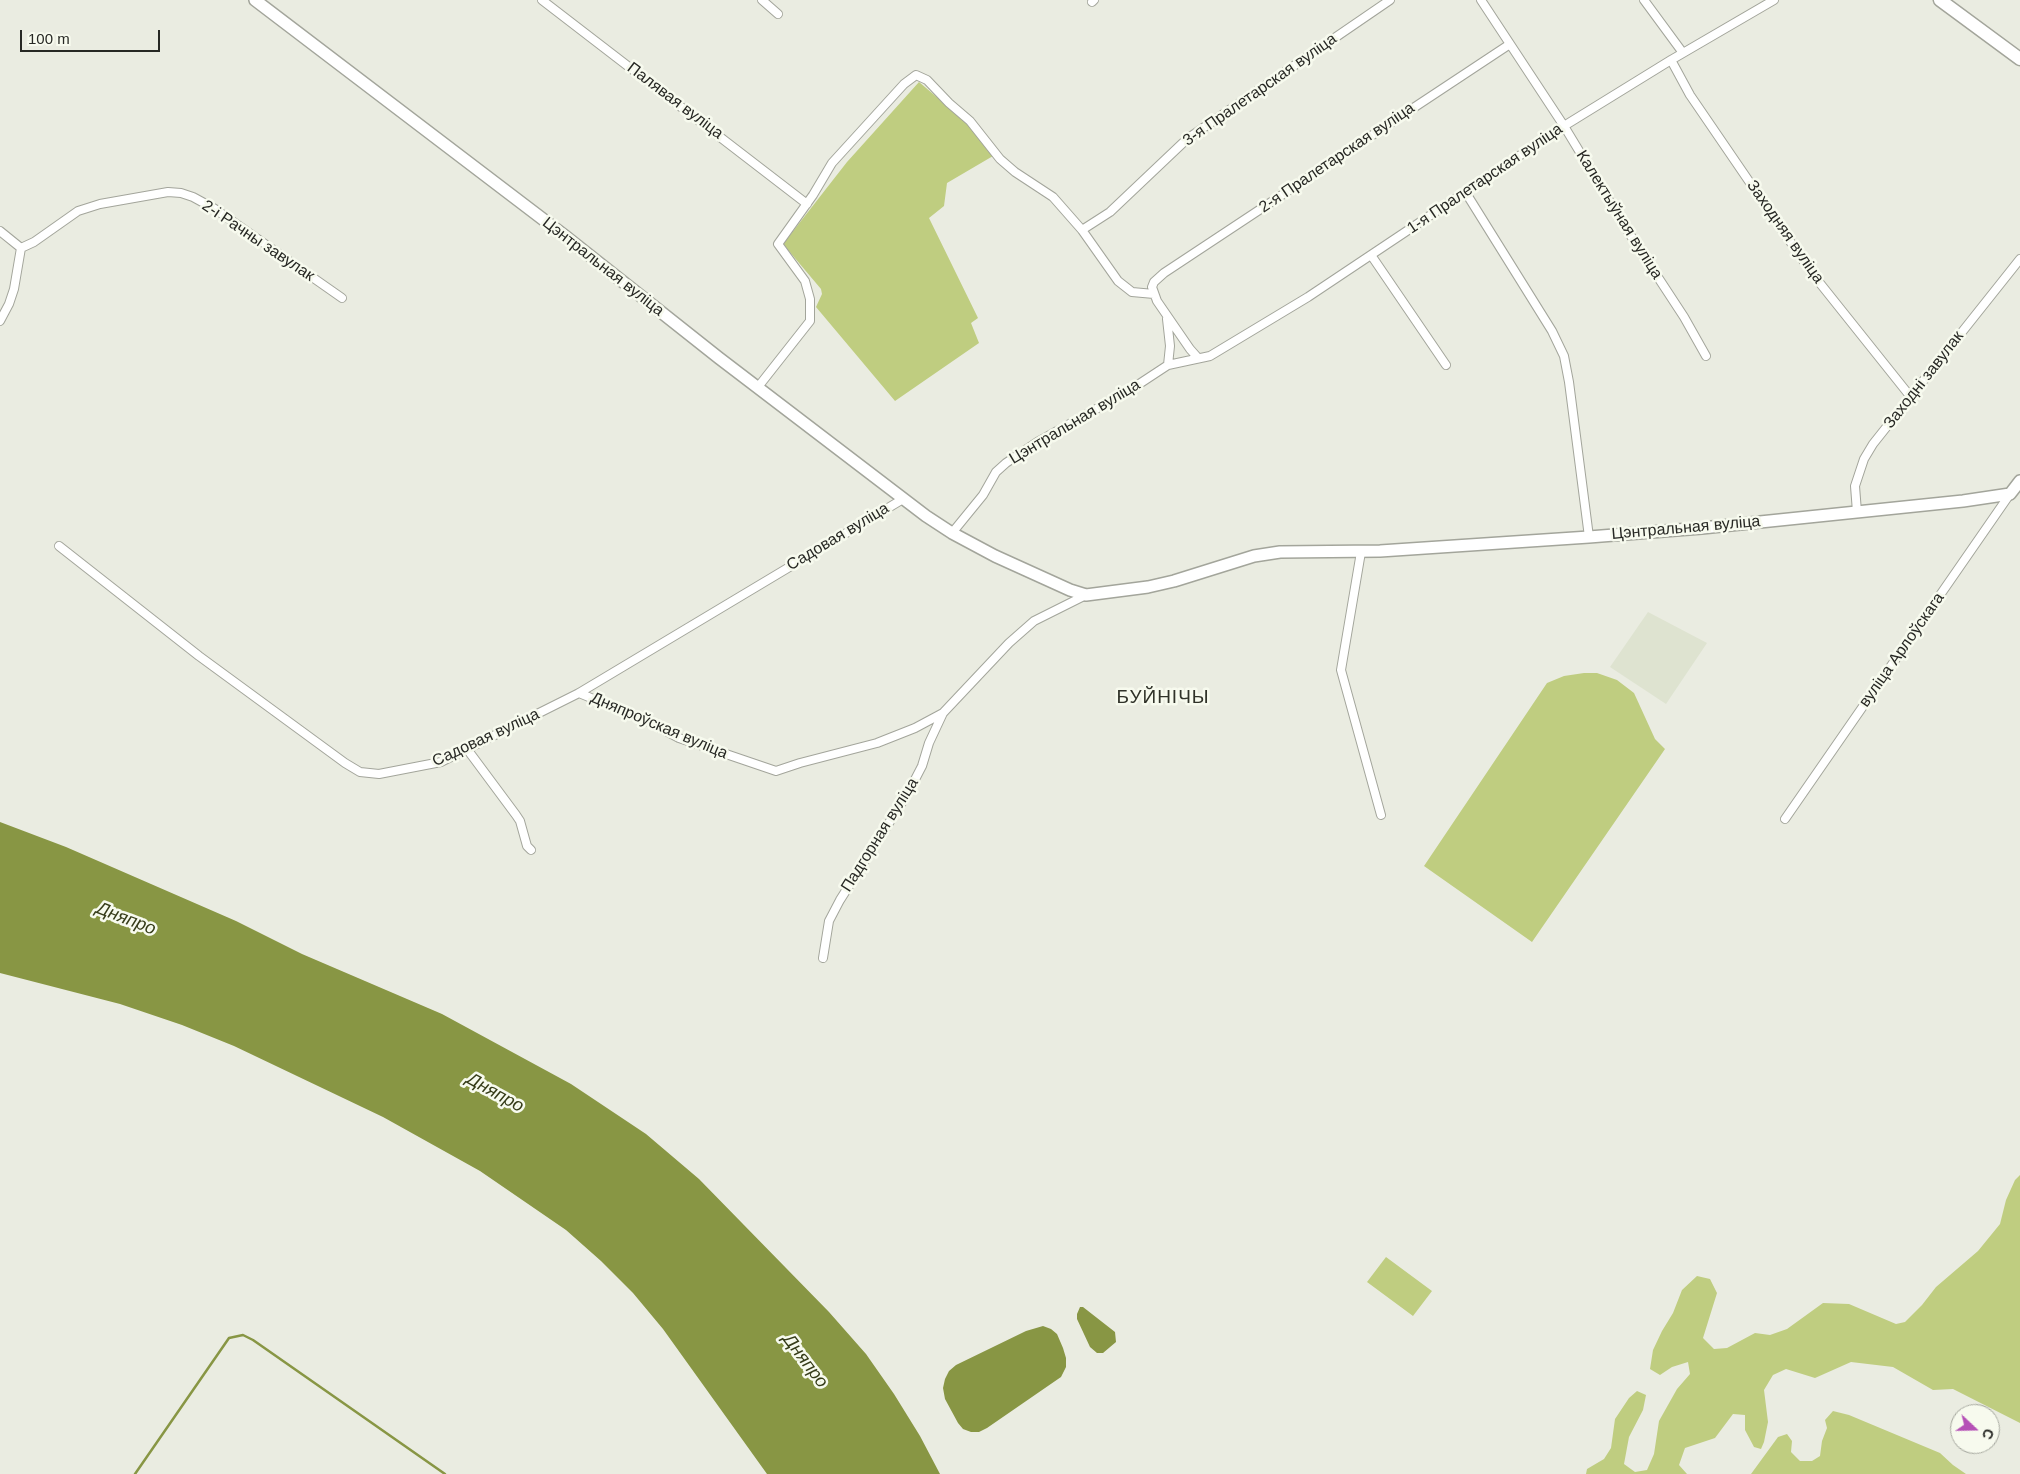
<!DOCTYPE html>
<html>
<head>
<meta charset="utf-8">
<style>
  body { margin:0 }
  #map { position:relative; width:2020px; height:1474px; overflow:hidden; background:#eaece1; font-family:Arial,sans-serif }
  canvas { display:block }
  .north { position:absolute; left:1950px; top:1404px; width:50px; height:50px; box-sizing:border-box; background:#f7faee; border:1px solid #a4a69d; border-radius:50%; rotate:111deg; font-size:14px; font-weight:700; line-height:20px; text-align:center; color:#272824 }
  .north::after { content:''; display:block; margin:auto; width:18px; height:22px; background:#b550b6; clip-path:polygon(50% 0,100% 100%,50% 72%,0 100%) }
  .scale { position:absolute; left:20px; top:30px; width:140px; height:22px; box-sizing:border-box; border:2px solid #272824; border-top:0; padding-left:6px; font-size:15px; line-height:18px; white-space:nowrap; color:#272824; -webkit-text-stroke:4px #f7faee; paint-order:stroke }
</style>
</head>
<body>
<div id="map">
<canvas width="2020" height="1474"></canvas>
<div class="north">С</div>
<div class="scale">100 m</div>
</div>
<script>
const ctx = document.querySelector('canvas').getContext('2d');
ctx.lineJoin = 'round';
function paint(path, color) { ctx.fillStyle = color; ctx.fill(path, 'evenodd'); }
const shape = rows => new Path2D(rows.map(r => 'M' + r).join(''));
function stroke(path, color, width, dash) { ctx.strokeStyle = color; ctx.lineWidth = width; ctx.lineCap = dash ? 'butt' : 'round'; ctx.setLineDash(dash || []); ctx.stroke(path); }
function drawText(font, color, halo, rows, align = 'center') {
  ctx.font = font + ' Arial,sans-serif'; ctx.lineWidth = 5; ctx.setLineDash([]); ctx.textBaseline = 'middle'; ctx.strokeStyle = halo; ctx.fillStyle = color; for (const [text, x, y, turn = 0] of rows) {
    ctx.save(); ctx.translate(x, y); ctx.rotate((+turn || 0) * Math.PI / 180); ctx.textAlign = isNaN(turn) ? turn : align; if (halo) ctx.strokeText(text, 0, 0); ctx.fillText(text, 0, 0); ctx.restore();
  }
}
paint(shape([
  [1648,612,1707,643,1666,704,1610,667]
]), '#dee3d0');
paint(shape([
  [919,82,973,128,993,156,947,183,944,206,929,218,978,318,971,323,979,343,895,401,816,307,822,294,821,289,783,244,847,162],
  [1584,673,1597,673,1617,680,1634,693,1655,739,1665,749,1532,942,1424,866,1547,683,1564,676],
  [2020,1175,2020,1423,1953,1389,1933,1390,1893,1367,1851,1362,1815,1378,1786,1369,1773,1375,1764,1390,1768,1422,1764,1442,1761,1449,1754,1447,1745,1430,1745,1415,1733,1414,1715,1438,1685,1448,1679,1465,1687,1474,1586,1474,1587,1469,1604,1459,1611,1448,1615,1419,1629,1398,1637,1391,1646,1395,1643,1410,1629,1437,1624,1464,1635,1472,1647,1470,1654,1454,1659,1421,1677,1389,1690,1374,1688,1362,1672,1367,1660,1375,1650,1369,1653,1350,1662,1331,1673,1313,1682,1290,1697,1276,1710,1279,1717,1293,1703,1338,1714,1349,1727,1348,1755,1333,1770,1335,1787,1329,1823,1303,1849,1304,1896,1324,1905,1322,1922,1305,1936,1287,1978,1251,2000,1224,2006,1200,2015,1180],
  [1386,1257,1432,1291,1413,1316,1367,1282],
  [1833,1411,1849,1415,1940,1453,1953,1465,1966,1474,1751,1474,1778,1437,1787,1434,1792,1441,1791,1452,1800,1461,1812,1461,1820,1456,1822,1441,1827,1428,1825,1420]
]), '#bfcd80');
paint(shape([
  [0,822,66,847,236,921,302,954,442,1014,571,1084,646,1134,699,1179,829,1312,866,1354,894,1394,920,1436,940,1474,767,1474,663,1329,633,1293,601,1261,566,1230,480,1171,383,1117,234,1046,182,1025,120,1004,0,973],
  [1080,1307,1083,1307,1115,1332,1116,1342,1103,1353,1097,1353,1090,1347,1077,1319,1077,1314],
  [1043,1326,1051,1329,1057,1334,1063,1348,1066,1358,1066,1367,1061,1377,987,1428,979,1432,971,1432,963,1429,958,1423,945,1399,943,1388,945,1379,949,1371,956,1365,1026,1331]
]), '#889644');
stroke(shape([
  [135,1474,229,1338,243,1335,253,1340,445,1474]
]), '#889644', 2.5);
const street = shape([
  [542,0,807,204],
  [762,0,778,14],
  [1481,0,1564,126,1627,230,1684,317,1706,356],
  [1644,0,1683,53],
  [1092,2,1094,0],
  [1671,60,1690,95,1811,272,1910,396],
  [1466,193,1552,331,1564,356,1569,382,1589,537],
  [1082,230,1118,281,1132,292,1154,294],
  [0,231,21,248],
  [21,248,34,242,78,211,100,204,168,192,181,193,193,197,215,209,342,298],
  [1371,255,1446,365],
  [1167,319,1170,346,1168,365],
  [0,321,9,304,14,289,21,248],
  [1198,358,1190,349,1157,301,1152,287,1154,282,1164,273,1510,44],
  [758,387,810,321,810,299,805,281,778,244,813,195,832,163,904,84,916,75,927,80,949,103,970,121,1000,159,1015,172,1053,197,1082,230,1110,212,1187,139,1390,0],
  [1857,512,1855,486,1864,459,1873,444,2020,259],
  [952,533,983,495,996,472,1006,463,1039,441,1130,390,1168,365,1210,356,1308,297,1564,126,1671,60,1774,0],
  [59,546,199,656,345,763,360,772,379,774,441,762,579,693,903,499],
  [1361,552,1341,670,1381,815],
  [579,693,649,722,679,738,776,771,800,763,877,743,915,728,943,713],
  [467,749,516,815,520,821,527,846,531,850],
  [1785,819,2010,494],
  [823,958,829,921,840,900,908,793,922,766,929,743,943,713,1009,643,1034,621,1086,595]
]);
const secondary = shape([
  [255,0,565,236,719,358,926,516,952,533,995,556,1070,590,1086,595,1148,587,1174,581,1254,556,1280,552,1380,551,1589,537,1702,528,1963,501,2010,494,2020,481]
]);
const primary = shape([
  [1940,0,2020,59]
]);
stroke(street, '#a3a59b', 10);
stroke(secondary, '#a3a59b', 14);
stroke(primary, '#a3a59b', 15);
stroke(street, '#fff', 8);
stroke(secondary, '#fff', 11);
stroke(primary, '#fff', 12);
drawText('16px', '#272824', '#f7faee', [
  ["3-я Пралетарская вуліца",1260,90,-35],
  ["Палявая вуліца",675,101,37],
  ["2-я Пралетарская вуліца",1337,158,-34],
  ["1-я Пралетарская вуліца",1485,179,-34],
  ["Калектыўная вуліца",1619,215,58],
  ["Заходняя вуліца",1785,232,55],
  ["2-і Рачны завулак",258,241,34],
  ["Цэнтральная вуліца",603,267,38],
  ["Заходні завулак",1924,380,-52],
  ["Цэнтральная вуліца",1075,422,-31],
  ["Цэнтральная вуліца",1686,528,-5],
  ["Садовая вуліца",838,537,-31],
  ["вуліца Арлоўскага",1902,650,-55],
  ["Дняпроўская вуліца",659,726,23],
  ["Садовая вуліца",486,738,-25],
  ["Падгорная вуліца",880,835,-58]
]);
drawText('italic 18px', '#363c19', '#f7faee', [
  ["Дняпро",126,919,21],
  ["Дняпро",495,1093,29],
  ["Дняпро",805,1361,53]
]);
ctx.letterSpacing = '1px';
drawText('19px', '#303229', '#f7faee', [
  ["БУЙНІЧЫ",1163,698]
]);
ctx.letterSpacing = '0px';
</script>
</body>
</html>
